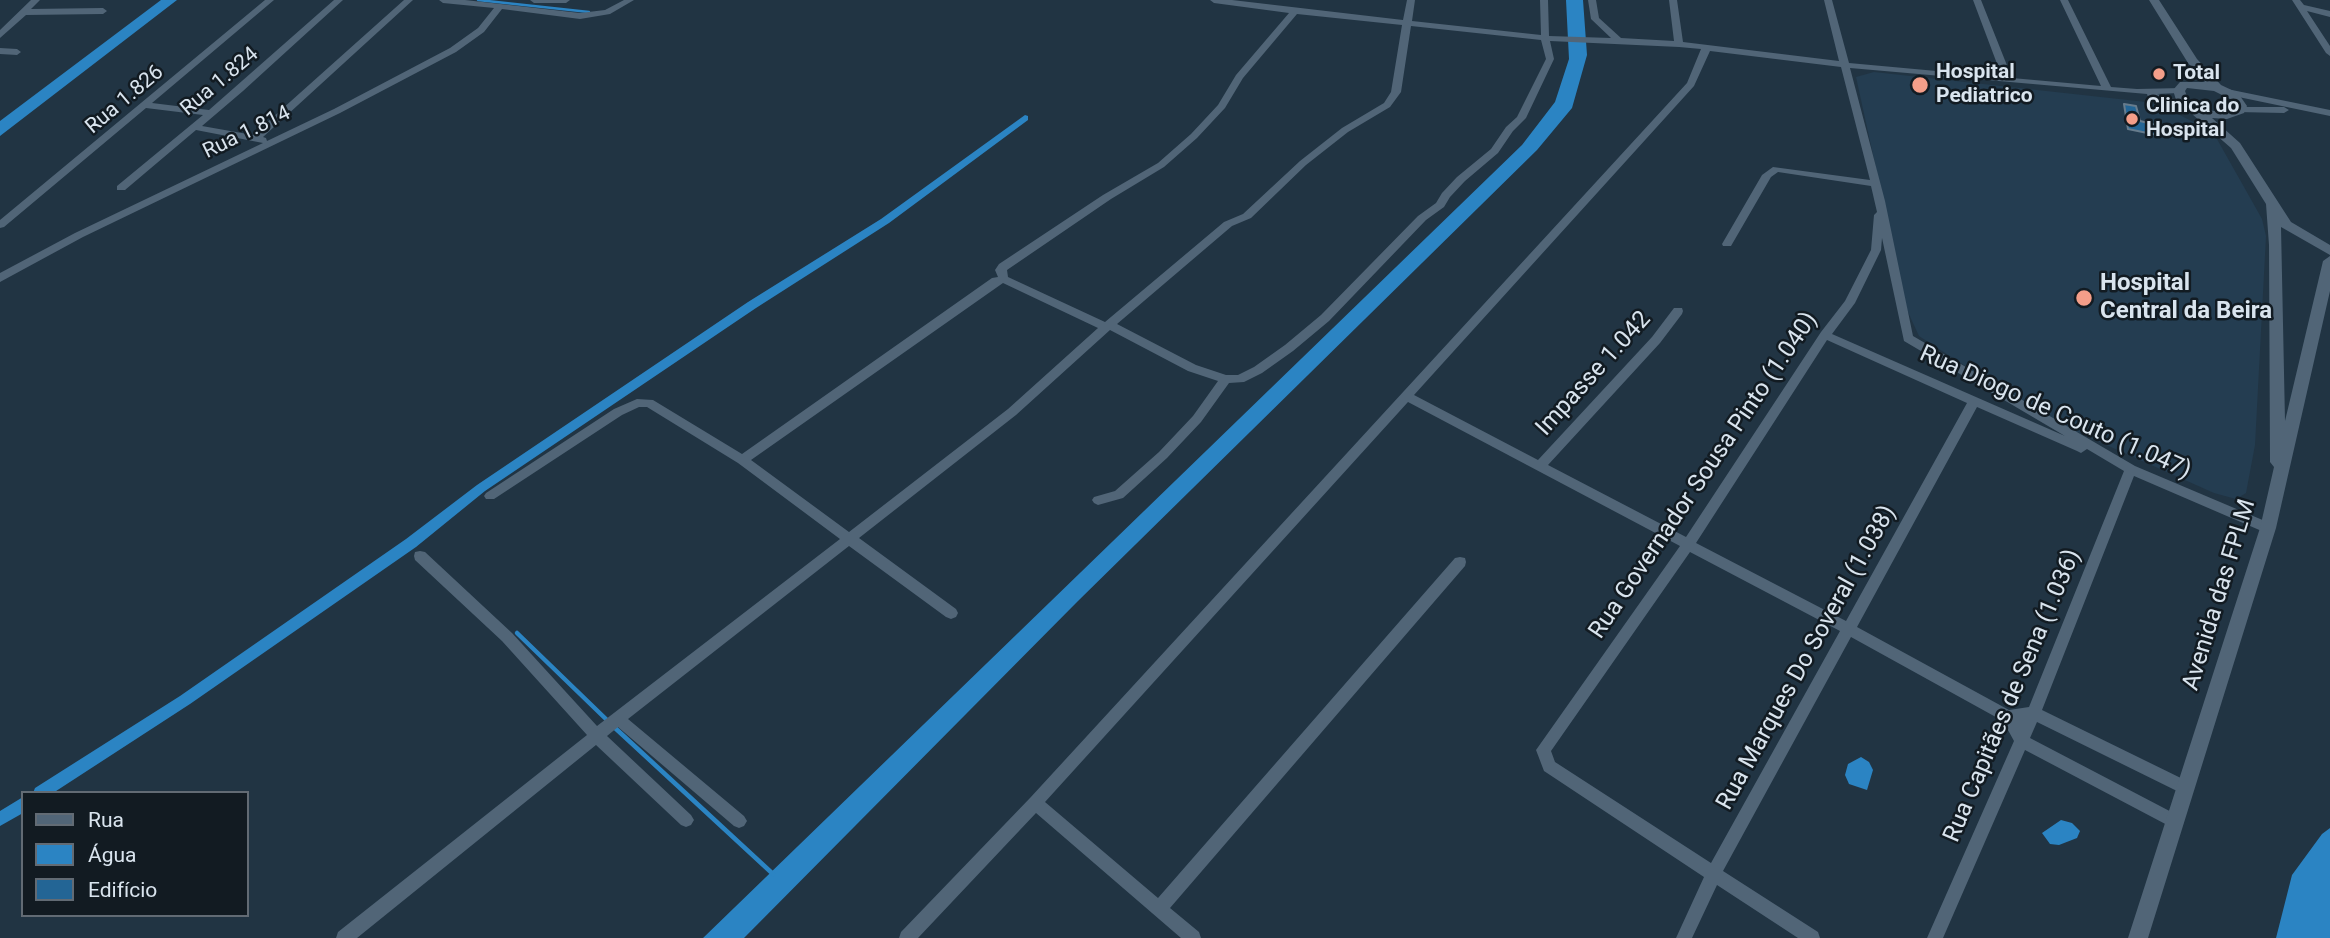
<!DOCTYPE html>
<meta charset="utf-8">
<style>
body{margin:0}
#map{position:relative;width:2330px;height:938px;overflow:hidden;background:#213443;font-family:Roboto,sans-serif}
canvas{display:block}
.legend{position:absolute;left:21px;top:791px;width:228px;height:126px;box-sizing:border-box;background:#121b22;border:2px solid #626b74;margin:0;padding:9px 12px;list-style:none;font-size:21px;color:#d9e4ee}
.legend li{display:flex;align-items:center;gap:14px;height:35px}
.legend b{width:35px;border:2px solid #626b74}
</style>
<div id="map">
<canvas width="2330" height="938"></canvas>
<ul class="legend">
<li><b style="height:9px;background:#516577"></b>Rua</li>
<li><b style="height:19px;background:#2b84c3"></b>Água</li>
<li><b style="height:19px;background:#236595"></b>Edifício</li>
</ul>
</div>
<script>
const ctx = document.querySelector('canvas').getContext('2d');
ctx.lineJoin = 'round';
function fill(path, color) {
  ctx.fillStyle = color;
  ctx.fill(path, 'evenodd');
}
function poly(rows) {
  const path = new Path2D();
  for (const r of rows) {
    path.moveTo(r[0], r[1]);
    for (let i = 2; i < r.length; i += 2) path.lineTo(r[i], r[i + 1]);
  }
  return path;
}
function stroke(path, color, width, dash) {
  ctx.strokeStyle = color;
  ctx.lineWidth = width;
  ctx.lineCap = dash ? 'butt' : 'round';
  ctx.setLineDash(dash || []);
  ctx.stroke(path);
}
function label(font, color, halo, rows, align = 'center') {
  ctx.font = font + ' Roboto,sans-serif';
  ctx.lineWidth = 5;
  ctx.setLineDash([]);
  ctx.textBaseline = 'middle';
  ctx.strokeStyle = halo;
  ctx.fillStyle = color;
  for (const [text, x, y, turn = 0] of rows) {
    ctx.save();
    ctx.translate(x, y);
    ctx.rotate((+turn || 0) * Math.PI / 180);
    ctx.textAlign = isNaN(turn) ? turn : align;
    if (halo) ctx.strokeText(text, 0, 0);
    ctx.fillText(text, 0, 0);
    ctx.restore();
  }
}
fill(poly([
 [1874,72,2146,102,2168,109,2213,132,2262,219,2266,236,2255,445,2246,493,2236,499,2214,493,2066,427,2010,395,1919,336,1907,310,1856,77]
]), '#243d51');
fill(poly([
 [161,0,177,0,0,136,0,121],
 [1566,0,1583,0,1587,55,1572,108,1537,150,1078,601,744,938,703,938,1522,145,1555,102,1569,59],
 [1861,757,1869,762,1873,770,1867,790,1849,784,1845,775,1848,764],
 [2061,820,2072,823,2080,831,2077,838,2059,845,2050,844,2042,833],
 [2330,828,2330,938,2276,938,2292,875,2322,834]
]), '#2b84c3');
stroke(poly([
 [478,0,589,12]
]), '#2b84c3', 2.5);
stroke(poly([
 [517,633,609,722],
 [614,727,773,874]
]), '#2b84c3', 4.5);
fill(poly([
 [1025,115,1028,116,1028,120,889,223,756,308,485,491,416,547,190,704,53,793,33,793,35,788,180,696,406,539,477,485,748,302,881,219,1025,115],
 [23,797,23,813,0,826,0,811,23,797]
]), '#2b84c3');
const building = poly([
 [2124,104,2136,106,2140,121,2156,125,2157,135,2128,129,2124,104]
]);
fill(building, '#236595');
stroke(building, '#677c8d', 2);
fill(poly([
 [31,0,40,0,31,9,103,8,107,11,103,14,26,15,0,38,0,30,31,0],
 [265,0,274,0,152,103,209,110,334,0,343,0,243,91,202,126,253,135,404,0,413,0,263,137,266,138,267,141,334,109,450,48,478,28,494,8,443,3,439,0,465,0,580,13,605,10,624,0,634,0,610,14,580,19,502,9,484,32,456,52,340,113,83,237,0,282,0,273,75,233,263,143,196,130,125,190,117,190,117,186,203,115,146,108,4,227,0,228,0,220,265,0],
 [530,0,570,0,566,3,534,3,530,0],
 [1210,0,1232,0,1403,20,1407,0,1415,0,1412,21,1541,35,1540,0,1548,0,1549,36,1611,38,1591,19,1588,0,1596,0,1599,18,1621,38,1674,41,1669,0,1677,0,1683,42,1839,61,1824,0,1832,0,1849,63,2002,77,1973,0,1981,0,2012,78,2101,86,2060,0,2068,0,2111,87,2137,89,2182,88,2182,92,2179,93,2157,94,2191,103,2191,107,2188,108,2148,97,2147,94,1850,68,1885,201,1913,336,2135,466,2272,524,2274,528,2272,532,2268,533,2264,532,2134,476,2042,710,2191,783,2193,788,2191,793,2186,795,2181,793,2037,722,2030,738,2181,817,2184,822,2181,827,2176,829,2171,827,2025,750,1943,938,1927,938,2014,741,2003,721,1851,637,1723,871,1818,932,1820,938,1798,938,1717,885,1692,938,1676,938,1704,877,1544,771,1536,750,1680,546,1408,402,1045,802,1158,898,1455,558,1460,557,1465,558,1466,562,1465,566,1170,908,1199,932,1201,938,1181,938,1036,813,918,938,899,938,901,932,1030,798,1687,83,1701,49,1679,47,1550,41,1554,59,1526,118,1513,131,1498,153,1465,181,1450,197,1444,207,1426,220,1329,321,1293,351,1262,373,1244,382,1229,383,1201,422,1167,458,1123,498,1098,505,1094,503,1092,500,1094,497,1115,491,1159,452,1193,416,1218,381,1188,371,1110,330,1016,415,859,538,956,609,958,613,956,617,951,619,946,617,849,546,628,719,744,816,747,821,744,826,739,828,734,826,618,727,607,736,691,815,694,820,691,825,686,827,681,825,596,745,357,938,336,938,338,932,587,735,502,641,415,560,414,556,415,552,420,551,425,552,512,633,597,726,840,539,738,463,647,407,639,407,622,415,494,499,486,499,484,496,486,493,614,409,637,399,653,400,742,454,992,278,998,277,995,270,999,264,1103,195,1158,163,1191,134,1218,105,1236,75,1289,13,1214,3,1210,0],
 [1297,14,1402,25,1391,92,1384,103,1342,128,1300,161,1243,214,1224,222,1105,322,1008,277,1007,270,1111,199,1164,167,1197,138,1225,108,1243,78,1297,14],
 [1411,26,1541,40,1546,59,1517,117,1506,127,1491,149,1457,177,1442,193,1436,203,1418,216,1321,315,1285,345,1254,367,1238,375,1226,375,1196,365,1117,324,1232,226,1251,218,1306,165,1348,132,1390,107,1401,92,1411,26],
 [1710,51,1841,67,1870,180,1773,167,1762,175,1722,244,1723,246,1731,246,1771,177,1778,172,1871,186,1877,212,1874,215,1871,250,1845,301,1821,332,1686,537,1548,465,1660,343,1682,314,1683,311,1682,308,1674,308,1652,337,1538,460,1414,395,1694,86,1710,51],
 [1882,238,1904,341,2065,436,1832,334,1855,303,1881,250,1882,238],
 [1003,283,1098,328,1008,409,849,532,751,460,1003,283],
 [1827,340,1967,403,1846,621,1696,543,1827,340],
 [1977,407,2077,451,2081,453,2087,449,2124,471,2029,707,2009,710,1857,627,1977,407],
 [1690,552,1840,631,1711,863,1555,762,1551,751,1690,552],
 [2292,0,2300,0,2304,5,2330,11,2330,17,2307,11,2330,46,2330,56,2326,53,2292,0],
 [0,48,17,49,21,52,17,55,0,54,0,48],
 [2227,89,2330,110,2330,116,2224,94,2222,92,2227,89],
 [2240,107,2284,107,2289,110,2284,113,2237,112,2237,108,2240,107]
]), '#516577');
fill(poly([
 [2149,0,2159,0,2197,59,2221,85,2238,93,2247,106,2244,113,2227,119,2212,118,2240,143,2291,222,2330,245,2330,255,2281,227,2285,421,2323,261,2330,256,2330,291,2276,528,2148,938,2128,938,2260,528,2274,467,2270,462,2269,245,2266,204,2231,148,2176,100,2173,90,2180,82,2205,82,2188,63,2149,0],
 [2187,88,2214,91,2230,99,2235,108,2222,112,2207,110,2188,99,2185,91,2187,88]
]), '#516577');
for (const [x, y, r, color] of [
 [2159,74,7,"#f49e89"],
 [1920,85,9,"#f49e89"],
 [2132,119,7,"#f49e89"],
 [2084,298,9,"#f49e89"]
]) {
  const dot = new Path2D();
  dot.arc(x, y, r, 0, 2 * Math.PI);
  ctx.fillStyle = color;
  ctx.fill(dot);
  stroke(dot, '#121b22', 2.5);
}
label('bold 21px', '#d9e4ee', '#121b22', [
 ["Hospital",1936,73],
 ["Pediatrico",1936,97],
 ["Total",2173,74],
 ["Clinica do",2146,107],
 ["Hospital",2146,131]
], 'left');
label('21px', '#d9e4ee', '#121b22', [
 ["Rua 1.824",220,82,-40],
 ["Rua 1.826",125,100,-40],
 ["Rua 1.814",247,133,-26]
]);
label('bold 24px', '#d9e4ee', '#121b22', [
 ["Hospital",2100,284],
 ["Central da Beira",2100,312]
], 'left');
label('24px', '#d9e4ee', '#121b22', [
 ["Impasse 1.042",1594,374,-48],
 ["Rua Diogo de Couto (1.047)",2055,413,24],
 ["Rua Governador Sousa Pinto (1.040)",1704,476,-56],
 ["Avenida das FPLM",2220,595,-73],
 ["Rua Marques Do Soveral (1.038)",1807,658,-61],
 ["Rua Capitães de Sena (1.036)",2013,696,-67]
]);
</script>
